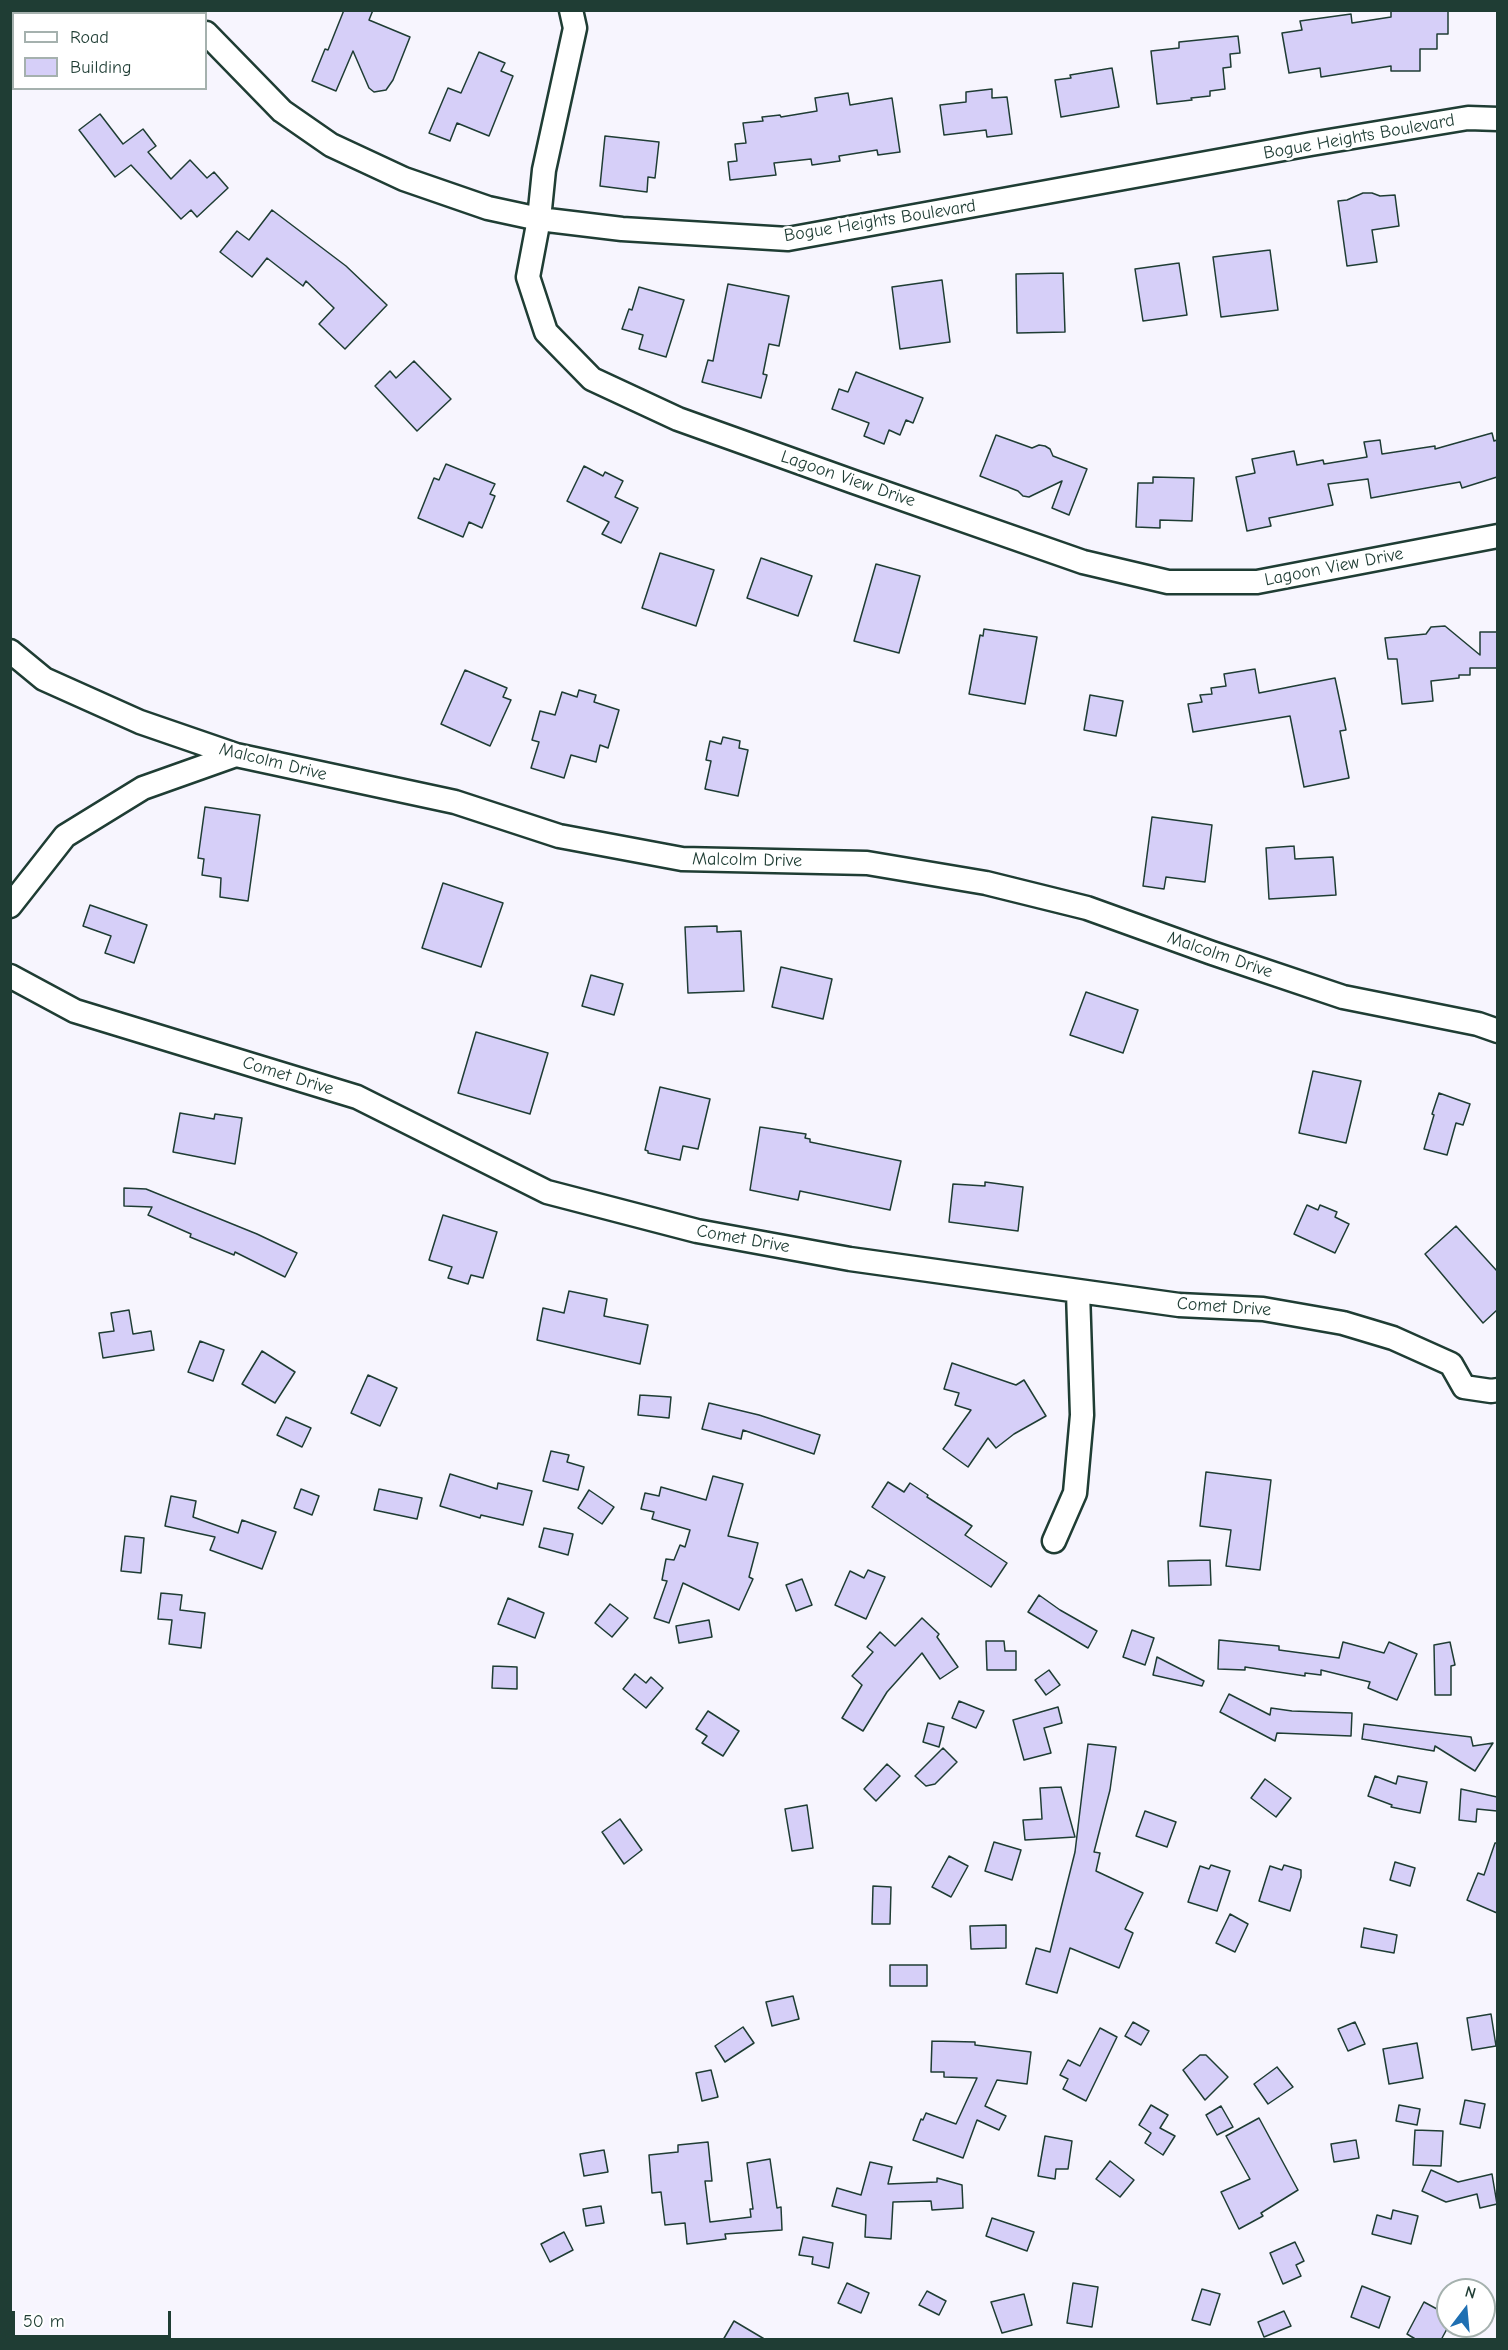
<!DOCTYPE html>
<style>
body{margin:0}
#map{position:relative;width:1508px;height:2350px;overflow:hidden;background:#f7f5fe;font-family:"Comic Neue",sans-serif}
canvas{display:block}
.frame{position:absolute;inset:0;border:12px solid #1f3d34;pointer-events:none}
.legend{position:absolute;left:12px;top:12px;width:195px;height:78px;box-sizing:border-box;background:#fff;border:2px solid #a5b1ae;margin:0;padding:8px 10px;list-style:none;font-size:18px;color:#1f3d34}
.legend li{display:flex;align-items:center;gap:12px;height:30px}
.legend b{width:30px;border:2px solid #a5b1ae}
.north{position:absolute;left:1436px;top:2278px;width:60px;height:60px;box-sizing:border-box;background:#fff;border:2px solid #a5b1ae;border-radius:50%;rotate:16deg;font-size:16px;font-weight:700;line-height:24px;text-align:center;color:#1f3d34}
.north::after{content:'';display:block;margin:auto;width:21px;height:27px;background:#1f6fb2;clip-path:polygon(50% 0,100% 100%,50% 72%,0 100%)}
.scale{position:absolute;left:12px;top:2311px;width:159px;height:27px;box-sizing:border-box;border:3px solid #1f3d34;border-top:0;padding-left:8px;font-size:18px;line-height:21px;white-space:nowrap;color:#1f3d34;-webkit-text-stroke:4px #fff;paint-order:stroke}
</style>
<div id="map">
<canvas width="1508" height="2350"></canvas>
<div class="frame"></div>
<ul class="legend">
<li><b style="height:8px;background:#fff"></b>Road</li>
<li><b style="height:16px;background:#d6cff8"></b>Building</li>
</ul>
<div class="north">N</div>
<div class="scale">50 m</div>
</div>
<script>
const ctx = document.querySelector('canvas').getContext('2d');
ctx.lineJoin = 'round';
function fill(path, color) {
  ctx.fillStyle = color;
  ctx.fill(path, 'evenodd');
}
function poly(rows) {
  const path = new Path2D();
  for (const r of rows) {
    path.moveTo(r[0], r[1]);
    for (let i = 2; i < r.length; i += 2) path.lineTo(r[i], r[i + 1]);
  }
  return path;
}
function stroke(path, color, width, dash) {
  ctx.strokeStyle = color;
  ctx.lineWidth = width;
  ctx.lineCap = dash ? 'butt' : 'round';
  ctx.setLineDash(dash || []);
  ctx.stroke(path);
}
function label(font, color, halo, rows, align = 'center') {
  ctx.font = font + ' "Comic Neue",sans-serif';
  ctx.lineWidth = 5;
  ctx.setLineDash([]);
  ctx.textBaseline = 'middle';
  ctx.strokeStyle = halo;
  ctx.fillStyle = color;
  for (const [text, x, y, turn = 0] of rows) {
    ctx.save();
    ctx.translate(x, y);
    ctx.rotate((+turn || 0) * Math.PI / 180);
    ctx.textAlign = isNaN(turn) ? turn : align;
    if (halo) ctx.strokeText(text, 0, 0);
    ctx.fillText(text, 0, 0);
    ctx.restore();
  }
}
const building = poly([
 [344,10,373,10,369,20,410,37,393,80,386,90,374,92,369,88,353,51,336,91,312,81,325,49,328,50,344,10],
 [1391,10,1448,10,1448,34,1437,34,1437,49,1420,49,1420,71,1391,71,1391,66,1321,77,1320,68,1289,73,1282,33,1302,30,1300,21,1351,14,1352,23,1391,17,1391,10],
 [1238,36,1240,53,1230,54,1231,67,1223,68,1225,89,1210,91,1210,96,1191,98,1192,100,1157,104,1151,51,1179,48,1179,42,1238,36],
 [479,52,505,63,501,71,513,76,489,136,457,123,450,141,429,133,448,88,461,93,479,52],
 [1112,68,1119,107,1061,117,1055,80,1071,78,1070,75,1112,68],
 [992,89,992,98,1007,97,1012,134,987,137,986,130,944,135,940,105,966,102,966,92,992,89],
 [848,93,850,105,892,98,900,152,878,155,877,150,839,156,840,161,812,165,811,159,774,163,776,175,730,180,728,162,737,161,735,144,746,143,743,123,763,121,762,117,780,115,781,117,817,111,815,98,848,93],
 [100,114,123,144,143,129,156,146,148,152,171,179,190,160,207,178,214,172,228,188,197,217,191,210,181,219,131,165,115,177,79,130,100,114],
 [605,136,659,142,655,178,648,177,647,192,600,186,605,136],
 [1363,193,1372,193,1380,196,1395,195,1399,226,1372,230,1377,262,1347,266,1338,201,1347,200,1363,193],
 [272,210,346,266,387,305,345,349,319,324,334,308,306,281,303,286,267,258,252,277,220,252,237,231,249,240,272,210],
 [1270,250,1278,310,1221,317,1213,257,1270,250],
 [1179,263,1187,315,1143,321,1135,269,1179,263],
 [1063,273,1065,332,1017,333,1016,274,1063,273],
 [942,280,950,342,900,349,892,287,942,280],
 [728,284,789,296,779,346,769,344,763,374,767,375,761,398,702,382,708,360,713,361,728,284],
 [639,287,684,300,666,357,639,349,643,335,622,329,629,309,632,310,639,287],
 [414,361,451,399,417,431,375,386,390,371,396,378,414,361],
 [856,372,923,398,913,423,906,420,900,435,889,430,884,444,864,436,869,423,832,409,839,389,848,392,856,372],
 [1492,433,1494,441,1497,440,1497,477,1462,488,1460,482,1371,498,1368,479,1328,484,1333,505,1269,518,1271,526,1247,531,1236,477,1255,473,1252,459,1294,451,1297,465,1323,460,1324,464,1367,457,1364,442,1380,440,1382,454,1435,446,1435,449,1492,433],
 [996,435,1032,448,1039,445,1045,446,1050,449,1053,456,1087,469,1069,515,1052,508,1062,481,1029,497,1023,496,1018,491,980,476,996,435],
 [446,464,495,484,490,494,495,496,482,528,469,522,463,537,418,518,434,478,439,480,446,464],
 [584,466,603,476,605,472,623,481,615,497,638,508,621,543,602,534,609,522,567,501,584,466],
 [1153,477,1194,478,1192,521,1160,520,1160,528,1136,527,1138,483,1153,483,1153,477],
 [660,553,714,570,696,626,642,608,660,553],
 [761,558,812,576,798,616,747,598,761,558],
 [876,564,920,576,899,653,854,641,876,564],
 [1445,626,1480,655,1480,632,1497,632,1497,668,1470,668,1470,675,1459,675,1459,678,1431,681,1433,701,1402,704,1397,659,1388,659,1385,638,1426,634,1431,627,1445,626],
 [984,629,1037,637,1025,704,969,694,980,635,983,636,984,629],
 [1255,669,1259,693,1335,678,1346,730,1340,731,1349,778,1304,787,1290,716,1193,732,1188,704,1202,702,1200,695,1212,694,1211,688,1226,686,1224,674,1255,669],
 [465,670,507,688,503,697,511,700,490,746,441,724,465,670],
 [579,690,596,695,594,702,619,710,608,748,600,745,596,762,571,755,564,778,531,768,539,742,532,740,540,711,555,715,562,692,577,697,579,690],
 [1090,695,1123,701,1116,736,1084,730,1090,695],
 [723,737,740,741,739,748,748,750,738,796,705,789,711,761,706,760,710,741,721,744,723,737],
 [205,807,260,815,248,901,220,897,221,878,202,875,204,859,198,858,205,807],
 [1152,817,1212,825,1205,882,1166,877,1164,889,1143,886,1152,817],
 [1294,846,1295,859,1333,857,1336,895,1269,899,1266,848,1294,846],
 [443,883,503,903,481,967,422,948,443,883],
 [90,905,147,925,134,963,105,953,111,936,83,926,90,905],
 [717,926,717,932,741,931,744,991,688,993,685,927,717,926],
 [781,967,832,979,823,1019,772,1007,781,967],
 [591,975,623,984,614,1015,582,1006,591,975],
 [1086,992,1138,1010,1123,1053,1070,1035,1086,992],
 [476,1032,548,1053,530,1114,458,1093,476,1032],
 [1313,1071,1361,1081,1346,1143,1299,1133,1313,1071],
 [660,1087,710,1099,698,1149,683,1146,680,1160,648,1153,648,1151,645,1150,660,1087],
 [1439,1093,1470,1104,1463,1125,1456,1123,1447,1155,1424,1149,1434,1115,1432,1114,1439,1093],
 [180,1113,214,1119,215,1114,242,1118,235,1164,173,1152,180,1113],
 [760,1127,806,1134,805,1138,810,1139,810,1142,901,1161,890,1210,800,1191,798,1200,750,1190,760,1127],
 [985,1182,1023,1187,1018,1231,949,1222,953,1184,985,1186,985,1182],
 [124,1188,146,1189,257,1234,297,1253,285,1277,235,1252,234,1255,190,1237,191,1234,148,1215,152,1207,124,1206,124,1188],
 [1307,1205,1318,1210,1320,1205,1337,1212,1335,1217,1349,1224,1335,1253,1294,1234,1307,1205],
 [443,1215,497,1232,483,1278,471,1275,468,1284,448,1278,452,1267,429,1260,443,1215],
 [1456,1226,1497,1271,1497,1310,1483,1323,1425,1254,1456,1226],
 [569,1291,607,1299,604,1316,648,1325,640,1364,537,1340,543,1308,564,1313,569,1291],
 [129,1310,133,1334,151,1331,154,1350,103,1358,99,1333,114,1331,111,1313,129,1310],
 [200,1341,224,1350,213,1381,188,1372,200,1341],
 [262,1351,295,1372,275,1403,242,1384,262,1351],
 [952,1363,1016,1385,1024,1380,1046,1416,1014,1434,996,1448,988,1438,968,1467,943,1449,971,1410,955,1405,959,1393,944,1389,952,1363],
 [368,1375,397,1388,380,1426,351,1413,368,1375],
 [640,1395,671,1397,669,1418,638,1415,640,1395],
 [709,1403,759,1415,820,1435,814,1454,743,1430,741,1439,702,1429,709,1403],
 [286,1417,311,1428,302,1447,277,1435,286,1417],
 [551,1451,569,1455,567,1462,584,1467,578,1490,543,1481,551,1451],
 [1206,1472,1271,1480,1260,1570,1226,1566,1231,1530,1200,1526,1206,1472],
 [450,1474,497,1489,498,1483,532,1491,523,1525,481,1515,480,1518,440,1506,450,1474],
 [713,1476,743,1484,728,1536,758,1543,749,1577,753,1579,739,1610,683,1583,669,1623,654,1618,667,1581,662,1580,666,1559,674,1560,680,1545,685,1547,690,1530,652,1519,654,1512,641,1509,645,1493,659,1496,661,1487,706,1500,713,1476],
 [888,1482,904,1492,910,1483,928,1495,927,1497,972,1526,965,1535,1007,1563,991,1587,872,1507,888,1482],
 [301,1489,319,1496,312,1515,294,1508,301,1489],
 [379,1489,422,1498,417,1519,374,1510,379,1489],
 [589,1490,614,1507,602,1524,578,1508,589,1490],
 [171,1496,196,1501,193,1517,238,1533,242,1520,276,1532,262,1569,210,1550,215,1537,165,1526,171,1496],
 [544,1528,573,1534,568,1555,539,1547,544,1528],
 [125,1536,144,1538,141,1573,121,1571,125,1536],
 [1210,1560,1211,1585,1169,1586,1168,1561,1210,1560],
 [868,1570,885,1577,866,1619,835,1605,850,1571,864,1578,868,1570],
 [802,1579,812,1605,796,1611,786,1585,802,1579],
 [161,1593,182,1595,180,1610,205,1613,201,1648,169,1644,172,1620,158,1619,161,1593],
 [1039,1595,1060,1610,1097,1631,1088,1648,1028,1612,1039,1595],
 [508,1598,544,1613,535,1638,498,1624,508,1598],
 [610,1604,628,1618,612,1637,595,1623,610,1604],
 [922,1618,939,1634,937,1637,958,1667,940,1679,922,1653,887,1692,863,1731,842,1718,862,1685,852,1676,873,1652,867,1647,880,1632,895,1646,922,1618],
 [709,1620,712,1637,679,1643,676,1626,709,1620],
 [1132,1630,1154,1638,1145,1665,1123,1657,1132,1630],
 [1219,1640,1279,1646,1279,1650,1339,1658,1343,1642,1384,1653,1389,1642,1417,1654,1397,1700,1368,1688,1370,1682,1321,1670,1321,1675,1305,1673,1305,1676,1245,1667,1245,1670,1218,1669,1219,1640],
 [986,1641,1004,1641,1005,1651,1016,1651,1016,1670,987,1670,986,1641],
 [1450,1642,1455,1665,1451,1666,1451,1695,1435,1695,1434,1645,1450,1642],
 [1157,1657,1204,1681,1202,1686,1153,1675,1157,1657],
 [493,1666,517,1667,517,1689,492,1688,493,1666],
 [1049,1670,1060,1685,1046,1695,1035,1680,1049,1670],
 [635,1674,646,1683,651,1677,663,1688,646,1708,623,1689,635,1674],
 [1229,1694,1270,1715,1271,1708,1292,1711,1352,1713,1351,1736,1277,1733,1275,1741,1220,1712,1229,1694],
 [959,1701,984,1711,976,1728,952,1718,959,1701],
 [1058,1707,1062,1723,1044,1728,1051,1753,1024,1760,1013,1720,1058,1707],
 [708,1711,739,1731,723,1756,702,1743,707,1736,696,1729,708,1711],
 [928,1723,944,1727,939,1747,923,1742,928,1723],
 [1364,1724,1471,1737,1473,1746,1493,1743,1475,1771,1435,1746,1434,1751,1362,1739,1364,1724],
 [1088,1744,1116,1747,1110,1790,1094,1852,1100,1853,1096,1871,1143,1893,1125,1929,1133,1933,1119,1968,1070,1948,1057,1993,1026,1984,1036,1948,1050,1952,1075,1852,1088,1744],
 [943,1748,957,1762,935,1784,926,1786,915,1776,943,1748],
 [887,1764,900,1776,876,1801,864,1789,887,1764],
 [1375,1776,1396,1784,1398,1776,1427,1782,1420,1813,1391,1807,1392,1805,1368,1796,1375,1776],
 [1265,1779,1291,1798,1276,1817,1251,1798,1265,1779],
 [1061,1787,1075,1837,1025,1840,1023,1820,1042,1819,1040,1788,1061,1787],
 [1461,1789,1497,1797,1497,1811,1477,1809,1476,1822,1459,1820,1461,1789],
 [807,1805,813,1848,792,1851,785,1809,807,1805],
 [1145,1811,1176,1822,1167,1847,1136,1836,1145,1811],
 [620,1819,642,1850,624,1864,602,1832,620,1819],
 [994,1842,1021,1850,1012,1880,985,1871,994,1842],
 [1495,1843,1497,1843,1497,1913,1467,1900,1478,1873,1484,1875,1495,1843],
 [949,1856,968,1866,951,1897,932,1887,949,1856],
 [1395,1862,1415,1868,1410,1886,1390,1880,1395,1862],
 [1211,1865,1230,1871,1217,1911,1188,1902,1200,1866,1209,1869,1211,1865],
 [1284,1865,1301,1870,1301,1877,1290,1911,1259,1901,1270,1866,1282,1870,1284,1865],
 [873,1886,891,1887,890,1924,872,1924,873,1886],
 [1230,1914,1248,1924,1235,1952,1216,1943,1230,1914],
 [1006,1925,1006,1948,971,1949,970,1926,1006,1925],
 [1364,1928,1397,1935,1394,1953,1361,1947,1364,1928],
 [890,1965,927,1965,927,1986,890,1986,890,1965],
 [793,1996,799,2019,772,2026,766,2002,793,1996],
 [1491,2014,1496,2046,1472,2050,1467,2018,1491,2014],
 [1133,2022,1149,2031,1141,2045,1125,2036,1133,2022],
 [1355,2022,1365,2044,1348,2051,1338,2029,1355,2022],
 [743,2027,754,2043,725,2062,715,2046,743,2027],
 [1100,2028,1117,2037,1086,2101,1063,2089,1068,2079,1060,2075,1068,2060,1080,2066,1100,2028],
 [932,2041,975,2042,975,2045,1031,2052,1027,2084,997,2080,985,2106,1006,2116,999,2130,977,2120,963,2158,913,2140,921,2119,923,2120,926,2113,956,2124,977,2078,944,2077,944,2072,931,2072,932,2041],
 [1417,2043,1423,2078,1389,2084,1383,2049,1417,2043],
 [1200,2055,1206,2055,1228,2077,1205,2100,1183,2070,1200,2055],
 [1277,2067,1293,2087,1268,2104,1254,2084,1277,2067],
 [711,2070,718,2097,702,2101,696,2073,711,2070],
 [1465,2100,1485,2104,1480,2128,1460,2124,1465,2100],
 [1151,2105,1168,2115,1160,2128,1175,2136,1163,2155,1145,2143,1151,2133,1139,2125,1151,2105],
 [1399,2105,1420,2109,1417,2125,1396,2121,1399,2105],
 [1221,2106,1233,2127,1217,2135,1206,2115,1221,2106],
 [1259,2118,1298,2190,1261,2213,1263,2216,1239,2229,1221,2192,1250,2179,1226,2136,1259,2118],
 [1415,2130,1443,2131,1441,2166,1413,2165,1415,2130],
 [1045,2136,1072,2141,1068,2169,1056,2169,1055,2179,1038,2176,1045,2136],
 [1356,2140,1359,2158,1334,2162,1331,2144,1356,2140],
 [708,2142,712,2181,705,2181,710,2222,751,2217,750,2209,753,2209,747,2163,770,2159,777,2208,781,2207,782,2230,725,2234,726,2239,687,2244,685,2223,665,2225,661,2192,652,2193,649,2155,678,2152,678,2145,708,2142],
 [604,2150,608,2172,584,2176,580,2154,604,2150],
 [1110,2161,1134,2180,1120,2197,1096,2179,1110,2161],
 [870,2162,892,2167,888,2184,937,2182,937,2178,962,2185,963,2208,932,2210,931,2201,893,2202,891,2239,865,2237,866,2215,832,2206,837,2188,861,2195,870,2162],
 [1431,2170,1458,2182,1492,2174,1497,2204,1480,2208,1477,2194,1446,2202,1422,2191,1431,2170],
 [601,2206,604,2223,586,2226,583,2209,601,2206],
 [1393,2210,1418,2216,1411,2244,1372,2234,1377,2215,1391,2219,1393,2210],
 [992,2218,1034,2232,1027,2251,986,2236,992,2218],
 [564,2232,573,2250,550,2262,541,2244,564,2232],
 [803,2237,833,2243,829,2268,812,2264,813,2257,799,2255,803,2237],
 [1295,2242,1304,2261,1296,2265,1301,2276,1283,2284,1270,2253,1295,2242],
 [847,2283,869,2293,861,2313,838,2303,847,2283],
 [1073,2283,1098,2287,1092,2327,1067,2323,1073,2283],
 [1362,2286,1390,2297,1379,2328,1351,2317,1362,2286],
 [1202,2289,1220,2294,1210,2325,1192,2320,1202,2289],
 [927,2291,946,2301,939,2315,919,2305,927,2291],
 [1024,2294,1032,2325,1002,2333,991,2302,1024,2294],
 [1424,2302,1448,2315,1448,2327,1441,2340,1417,2340,1407,2334,1424,2302],
 [1284,2311,1291,2326,1264,2337,1258,2322,1284,2311],
 [734,2321,766,2340,723,2340,734,2321]
]);
fill(building, '#d6cff8');
stroke(building, '#1f3d34', 1.5);
const minor = poly([
 [185,10,188,14],
 [571,10,575,28,544,170,539,219,528,277,546,332,592,379,678,419,854,482,1083,562,1168,582,1257,582,1498,536],
 [206,33,282,111,331,145,404,179,488,208,539,219,622,229,788,239,1311,144,1468,118,1498,119],
 [10,651,44,679,140,722,236,755,455,802,559,836,682,859,867,863,986,883,1087,908,1212,953,1343,997,1478,1024,1498,1031],
 [10,906,65,836,143,788,236,755],
 [10,976,75,1011,357,1097,547,1192,697,1231,850,1259,1179,1305,1263,1309,1343,1323,1393,1338,1451,1364,1464,1387,1491,1391,1498,1390],
 [1054,1541,1075,1493,1082,1415,1078,1292]
]);
stroke(minor, '#1f3d34', 27);
stroke(minor, '#fff', 22);
label('18px', '#1f3d34', '#fff', [
 ["Bogue Heights Boulevard",1359,137,-10],
 ["Bogue Heights Boulevard",880,221,-9],
 ["Lagoon View Drive",848,479,19],
 ["Lagoon View Drive",1334,567,-11],
 ["Malcolm Drive",273,762,14],
 ["Malcolm Drive",747,860,1],
 ["Malcolm Drive",1220,955,19],
 ["Comet Drive",288,1076,17],
 ["Comet Drive",743,1239,10],
 ["Comet Drive",1224,1307,4]
]);
</script>
